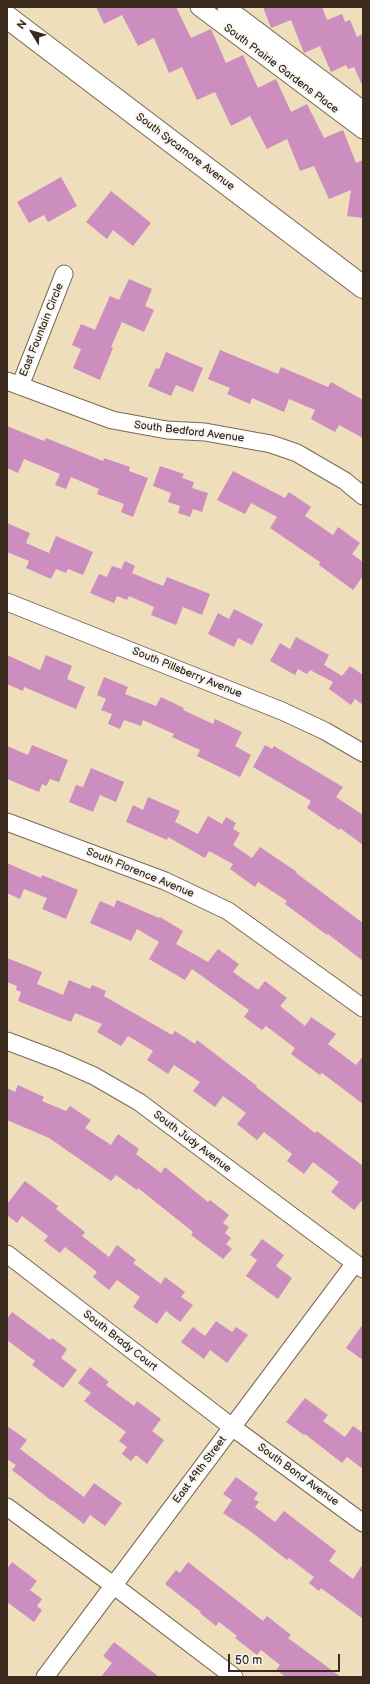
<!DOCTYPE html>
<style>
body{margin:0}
#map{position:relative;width:370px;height:1684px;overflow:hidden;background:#eedebc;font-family:"Balsamiq Sans",sans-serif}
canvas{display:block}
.frame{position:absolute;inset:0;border:8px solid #3b2a1e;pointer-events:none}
.north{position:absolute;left:12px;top:12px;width:40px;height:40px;-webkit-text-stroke:3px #f6f6f2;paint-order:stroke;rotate:307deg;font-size:11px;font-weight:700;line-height:16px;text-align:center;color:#3b2a1e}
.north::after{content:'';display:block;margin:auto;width:14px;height:18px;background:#3b2a1e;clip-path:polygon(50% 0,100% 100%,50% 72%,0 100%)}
.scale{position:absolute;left:228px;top:1654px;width:112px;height:18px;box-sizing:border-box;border:2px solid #3b2a1e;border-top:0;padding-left:5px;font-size:12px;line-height:14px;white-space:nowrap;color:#3b2a1e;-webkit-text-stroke:3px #f6f6f2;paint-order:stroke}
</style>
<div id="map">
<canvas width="370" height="1684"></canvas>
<div class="frame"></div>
<div class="north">N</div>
<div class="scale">50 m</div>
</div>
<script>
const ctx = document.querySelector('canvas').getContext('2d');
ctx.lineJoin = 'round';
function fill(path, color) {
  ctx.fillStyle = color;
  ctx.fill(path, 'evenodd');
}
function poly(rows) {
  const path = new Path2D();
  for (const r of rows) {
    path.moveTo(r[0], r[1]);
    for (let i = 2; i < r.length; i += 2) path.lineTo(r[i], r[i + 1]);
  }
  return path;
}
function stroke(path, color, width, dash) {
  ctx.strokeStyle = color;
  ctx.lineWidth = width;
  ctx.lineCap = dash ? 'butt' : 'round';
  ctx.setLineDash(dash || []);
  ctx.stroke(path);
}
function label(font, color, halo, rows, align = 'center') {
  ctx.font = font + ' "Balsamiq Sans",sans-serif';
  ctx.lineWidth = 4;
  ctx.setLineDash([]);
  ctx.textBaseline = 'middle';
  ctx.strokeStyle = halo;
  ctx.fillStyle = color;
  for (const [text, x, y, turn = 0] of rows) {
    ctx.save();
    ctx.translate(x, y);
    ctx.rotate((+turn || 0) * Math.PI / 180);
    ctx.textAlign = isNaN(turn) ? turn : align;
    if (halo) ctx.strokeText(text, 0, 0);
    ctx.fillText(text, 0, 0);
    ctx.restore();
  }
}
fill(poly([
 [96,7,176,7,191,38,211,29,226,63,243,55,258,88,276,79,291,112,307,104,324,138,343,130,356,163,363,160,363,218,347,216,351,190,329,199,314,166,300,171,287,139,267,149,250,116,231,126,215,92,197,100,182,67,169,73,154,38,138,46,122,15,104,24],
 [263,7,322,7,327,20,342,14,345,22,350,20,357,37,363,34,363,87,354,67,348,69,346,65,331,72,320,46,304,53,291,20,271,28],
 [61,177,77,206,48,222,44,215,29,223,17,202],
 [111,191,151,223,133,246,113,230,107,239,86,222],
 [129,279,152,289,145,306,154,310,144,332,122,322,111,347,113,348,100,380,73,368,81,349,72,345,81,324,95,330,110,296,119,300],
 [220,350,278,374,281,367,328,387,331,382,363,400,363,438,339,425,335,432,311,419,315,410,289,399,284,412,252,398,250,404,227,394,230,388,208,379],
 [166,352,203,368,193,392,176,385,171,396,148,386,156,368,159,369],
 [7,426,44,441,46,438,103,461,104,458,130,467,129,471,148,478,133,517,121,512,124,504,97,494,99,489,71,477,66,489,55,485,60,474,24,459,18,473,7,468],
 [160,466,184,474,182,478,194,482,192,488,208,493,202,512,193,509,190,517,178,513,180,506,168,502,171,493,153,486],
 [233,471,285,498,289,492,311,507,305,516,333,535,338,527,360,543,352,554,363,562,363,576,353,590,319,565,320,562,270,528,277,517,251,503,245,514,217,500],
 [7,523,30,533,26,543,49,553,56,536,93,552,83,575,68,569,66,573,56,569,51,579,26,568,29,561,7,552],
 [125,561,135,566,132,573,163,586,167,577,210,594,202,615,183,607,176,625,151,615,154,607,129,596,127,600,117,596,114,603,90,593,99,574,107,577,112,566,121,569],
 [234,609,263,624,252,645,238,638,234,647,208,634,218,613,229,619],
 [296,637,329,655,324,665,342,676,350,666,363,675,363,705,355,699,351,705,329,689,333,682,310,670,307,674,298,669,295,675,270,661,280,643,290,649],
 [7,655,40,670,46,655,72,666,67,679,85,687,76,709,24,687,23,691,7,684],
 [104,677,128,687,125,694,156,706,161,697,184,708,183,710,213,724,215,719,242,732,235,746,251,755,240,777,197,756,200,750,172,737,174,734,143,720,141,726,124,720,120,729,108,724,112,714,101,710,106,699,97,695],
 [32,745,68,760,59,782,50,779,46,786,42,784,39,792,7,779,7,746,28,755],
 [265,745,272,749,274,746,343,787,336,797,363,815,363,845,340,828,339,830,307,808,311,801,253,767],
 [91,768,124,782,116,802,100,795,93,812,69,802,76,785,83,787],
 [148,797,180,811,175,822,198,834,208,816,222,824,226,817,236,823,233,829,240,833,233,845,252,858,260,847,297,872,296,873,363,923,363,961,328,934,327,935,285,904,287,901,258,882,255,887,230,869,233,864,209,851,205,858,168,837,167,840,126,822,133,805,143,810],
 [7,863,41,878,42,875,78,890,66,919,42,909,47,898,24,889,20,899,7,893],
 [117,900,159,918,160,917,183,931,176,944,208,962,218,949,239,964,233,972,258,990,265,981,287,998,280,1006,305,1026,311,1017,336,1034,328,1044,356,1065,363,1056,363,1104,322,1073,320,1075,291,1054,295,1048,266,1026,262,1030,244,1017,249,1010,192,969,185,980,149,959,159,942,137,929,131,941,90,923,100,901,114,907],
 [7,958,42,972,37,984,63,995,69,980,90,989,92,985,106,991,104,996,172,1035,175,1031,195,1044,197,1040,257,1086,256,1087,315,1133,317,1131,363,1166,363,1199,354,1210,331,1192,339,1182,313,1162,304,1174,287,1161,292,1154,264,1132,257,1140,237,1124,246,1113,223,1096,215,1107,193,1091,200,1082,174,1065,168,1074,147,1060,153,1051,128,1036,121,1046,97,1032,102,1024,75,1013,71,1022,18,1001,21,992,16,990,17,986,7,982],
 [18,1085,44,1097,42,1101,66,1111,70,1106,91,1120,85,1128,111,1145,118,1134,139,1149,136,1154,161,1173,165,1167,208,1202,210,1200,229,1215,223,1223,229,1227,225,1233,231,1238,226,1244,232,1249,223,1259,191,1235,193,1232,138,1188,137,1190,116,1175,111,1181,49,1138,7,1120,7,1088,15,1092],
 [25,1181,58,1206,56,1209,85,1232,82,1236,109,1257,117,1245,136,1260,133,1263,161,1284,165,1277,185,1292,181,1297,193,1305,180,1322,166,1311,157,1324,133,1307,140,1297,117,1280,109,1290,93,1277,97,1272,65,1247,60,1253,44,1241,48,1236,22,1216,17,1223,7,1215,7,1204],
 [262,1239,284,1255,276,1266,292,1278,278,1299,246,1276,257,1260,250,1255],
 [12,1312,50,1340,52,1338,67,1349,61,1358,77,1370,63,1388,32,1365,35,1361,7,1340,7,1319],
 [216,1321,232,1332,236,1327,248,1335,227,1363,210,1350,204,1359,181,1342,193,1327,205,1336],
 [363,1324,363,1360,346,1348],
 [90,1367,109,1382,106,1385,134,1406,137,1401,161,1419,152,1431,164,1440,147,1464,136,1455,131,1461,122,1454,127,1447,119,1441,126,1432,84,1401,91,1393,78,1383],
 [305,1398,328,1415,323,1421,345,1437,353,1426,363,1433,363,1469,347,1457,342,1463,305,1434,304,1435,286,1422],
 [7,1426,27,1440,20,1449,84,1497,94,1483,122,1503,105,1526,90,1515,84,1524,52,1500,52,1501,12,1470,16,1465,7,1459],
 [236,1477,258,1493,254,1499,259,1502,255,1507,275,1522,284,1511,336,1551,329,1561,353,1579,363,1564,363,1619,321,1588,319,1591,309,1583,314,1577,289,1558,287,1560,250,1531,223,1513,232,1500,223,1494],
 [12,1562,37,1581,30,1590,42,1599,37,1606,42,1610,34,1622,7,1602,7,1569],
 [188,1562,263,1621,267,1616,291,1635,288,1638,341,1677,286,1677,276,1670,280,1665,261,1650,257,1655,235,1638,237,1636,219,1622,216,1626,200,1613,201,1612,165,1584,176,1570,180,1573],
 [114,1642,159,1677,101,1677,112,1663,103,1656]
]), '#cc8dbf');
const minor = poly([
 [199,7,363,130],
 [226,7,363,110],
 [7,381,112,420,167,430,205,432,271,444,297,453,345,481,363,496],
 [20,386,64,274],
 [7,602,282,711,325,731,363,753],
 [7,822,165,881,228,911,363,1008],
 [7,1041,60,1061,94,1076,139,1102,363,1269],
 [7,1254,232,1427,363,1523],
 [7,1507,113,1585,234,1677],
 [45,1677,355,1263]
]);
const secondary = poly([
 [7,17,363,287]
]);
stroke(minor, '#7a6955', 19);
stroke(secondary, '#7a6955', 24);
stroke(minor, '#fff', 17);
stroke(secondary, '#fff', 22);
label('11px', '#3b2a1e', '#f6f6f2', [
 ["South Prairie Gardens Place",281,69,37],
 ["South Sycamore Avenue",185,152,37],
 ["East Fountain Circle",42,330,-68],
 ["South Bedford Avenue",189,432,7],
 ["South Pillsberry Avenue",187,673,22],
 ["South Florence Avenue",140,873,22],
 ["South Judy Avenue",192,1142,37],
 ["South Brady Court",120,1341,38],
 ["East 49th Street",200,1470,-53],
 ["South Bond Avenue",298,1475,36]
]);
</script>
